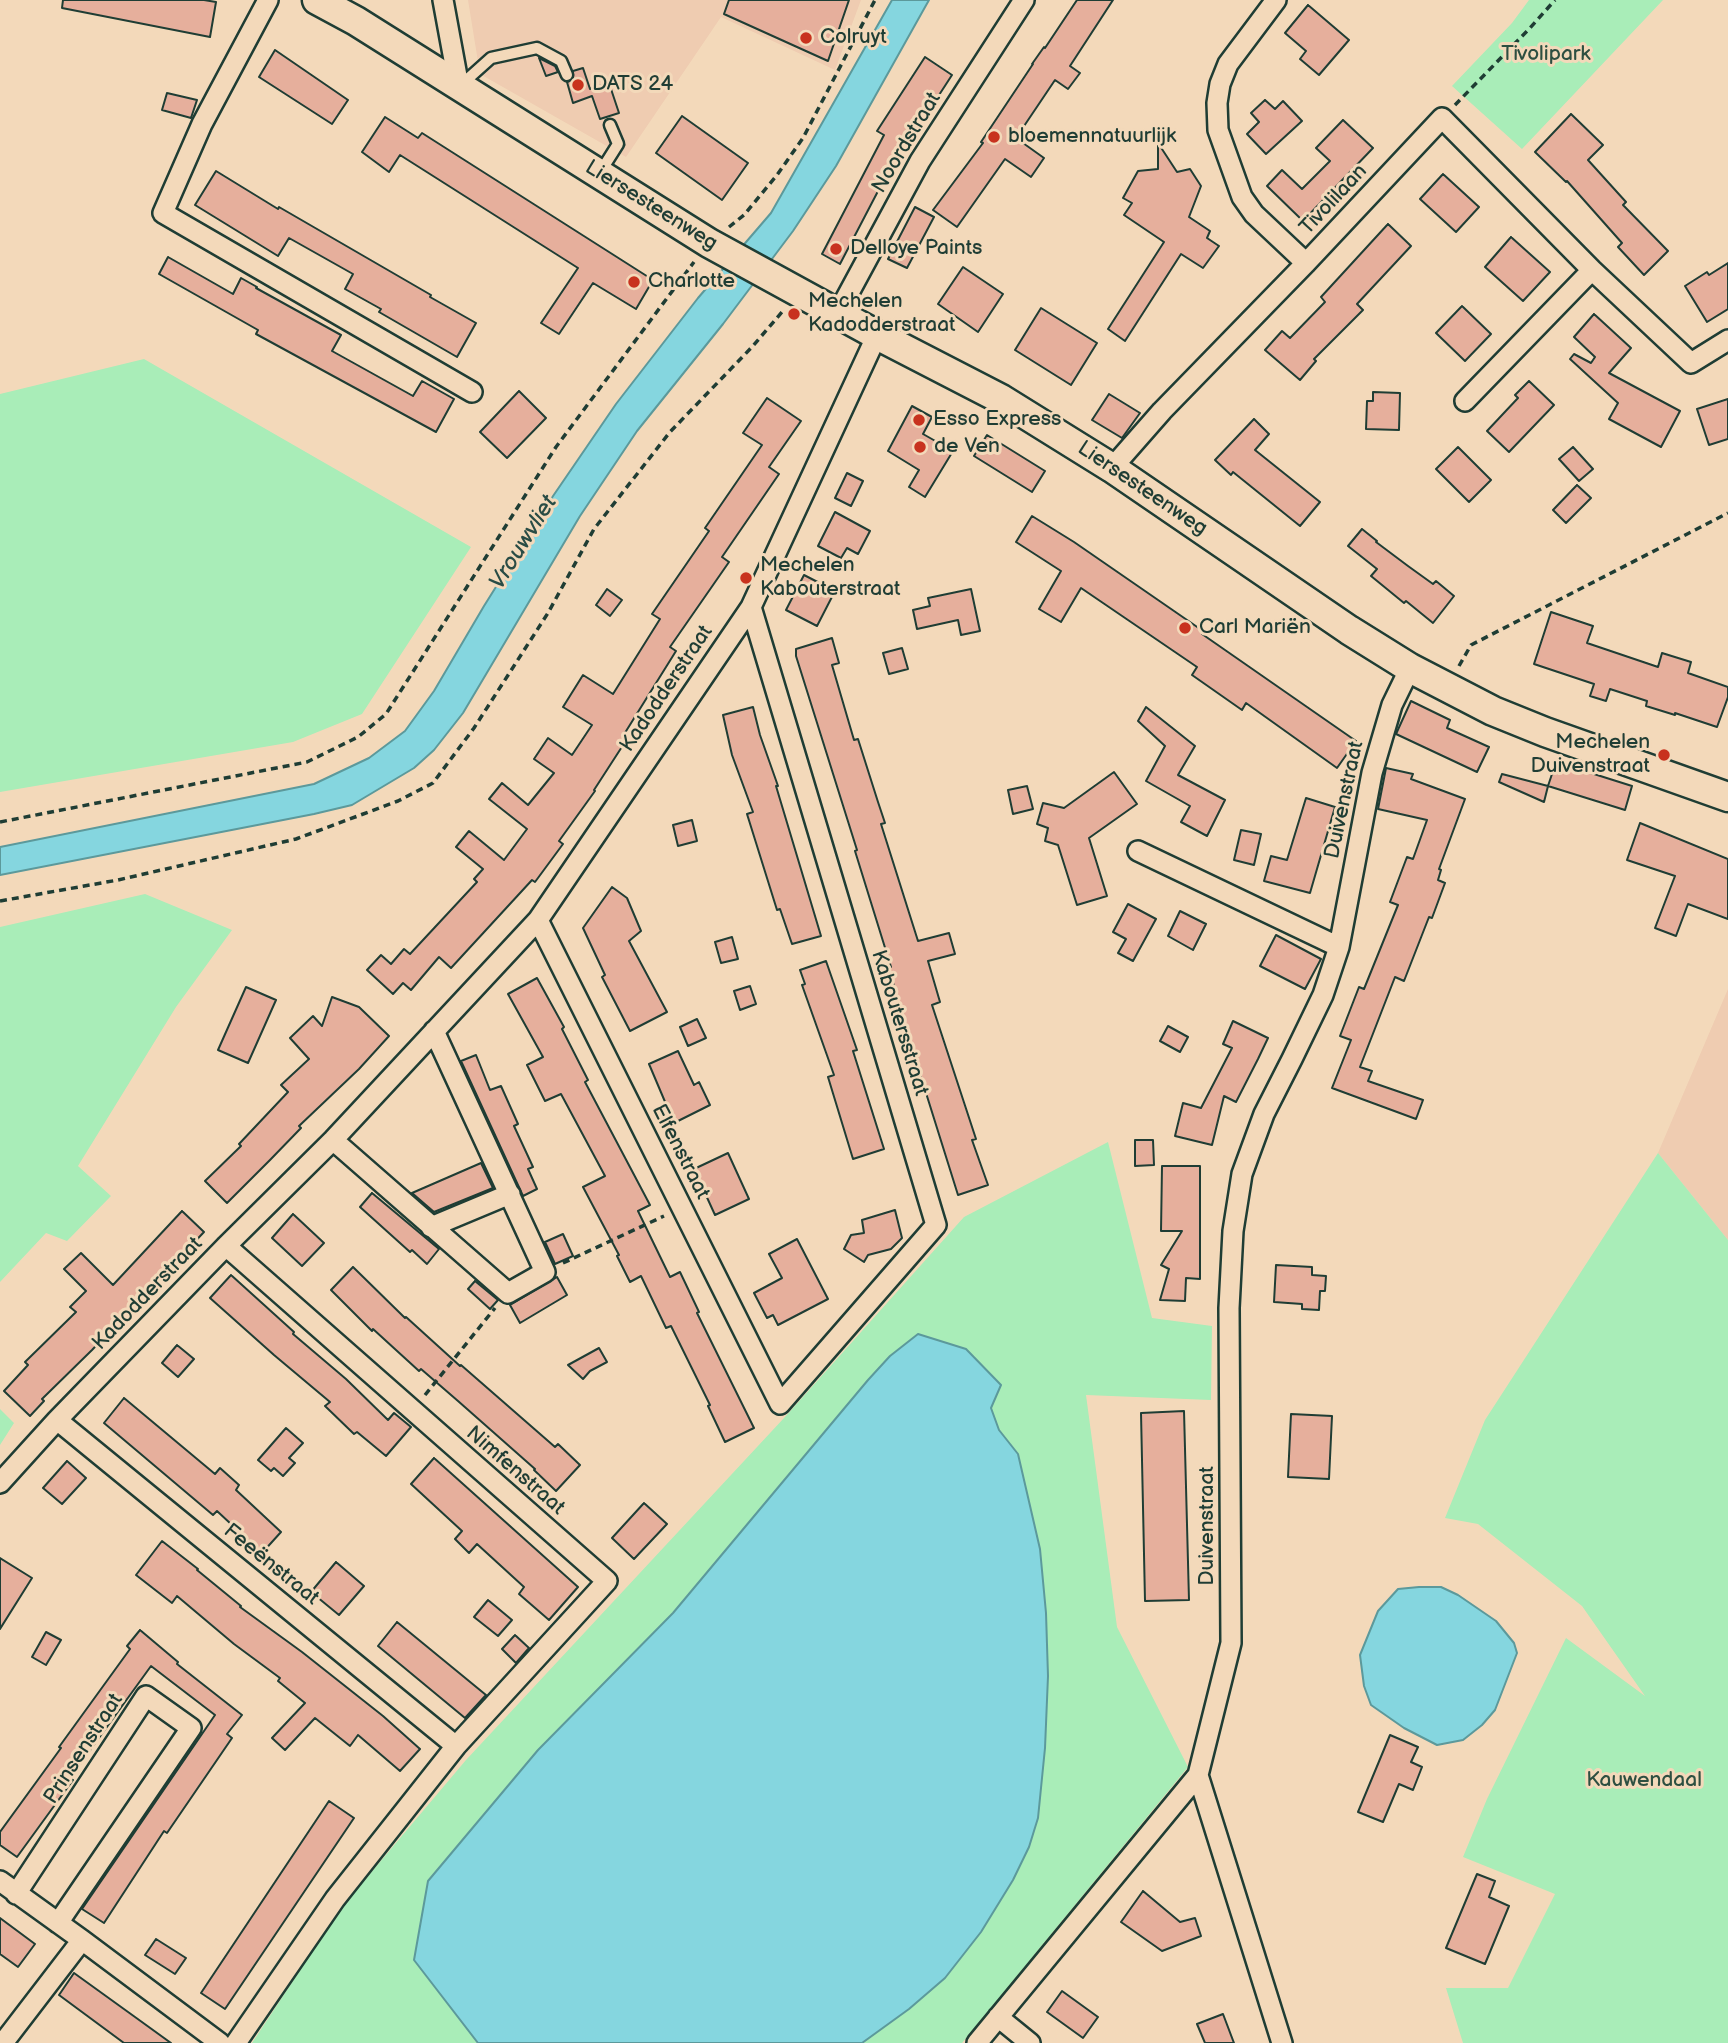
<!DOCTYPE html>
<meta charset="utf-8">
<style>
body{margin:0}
canvas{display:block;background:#f3d9ba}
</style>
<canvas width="1728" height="2043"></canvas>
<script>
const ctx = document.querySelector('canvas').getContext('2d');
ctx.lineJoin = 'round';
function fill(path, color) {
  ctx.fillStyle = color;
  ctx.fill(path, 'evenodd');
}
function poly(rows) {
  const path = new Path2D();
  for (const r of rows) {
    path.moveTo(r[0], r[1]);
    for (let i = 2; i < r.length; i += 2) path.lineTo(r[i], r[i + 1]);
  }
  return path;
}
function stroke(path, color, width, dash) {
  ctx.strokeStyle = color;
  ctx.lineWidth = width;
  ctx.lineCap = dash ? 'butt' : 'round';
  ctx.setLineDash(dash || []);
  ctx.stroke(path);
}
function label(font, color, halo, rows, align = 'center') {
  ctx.font = font + ' "Balsamiq Sans",sans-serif';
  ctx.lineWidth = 6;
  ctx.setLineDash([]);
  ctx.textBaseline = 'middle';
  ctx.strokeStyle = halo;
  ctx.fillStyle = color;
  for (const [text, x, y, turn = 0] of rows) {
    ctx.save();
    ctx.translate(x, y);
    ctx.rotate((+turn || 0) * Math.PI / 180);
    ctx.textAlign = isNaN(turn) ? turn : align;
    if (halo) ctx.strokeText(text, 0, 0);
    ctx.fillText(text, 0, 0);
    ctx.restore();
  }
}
fill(poly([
 [468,0,861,0,835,70,721,17,626,157,480,74],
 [1728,989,1728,1240,1658,1153]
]), '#efccb1');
fill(poly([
 [1529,0,1663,0,1522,149,1452,86,1512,23],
 [144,359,471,547,362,714,293,742,0,792,0,394],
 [145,894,232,930,176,1007,78,1166,111,1196,67,1241,46,1233,0,1282,0,927],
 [1108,1142,1152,1318,1212,1326,1211,1400,1086,1395,1117,1627,1188,1767,962,2043,862,2043,945,1978,981,1932,1013,1880,1029,1847,1038,1818,1045,1748,1048,1676,1046,1613,1018,1454,999,1430,991,1408,890,1356,673,1613,538,1750,414,1960,478,2043,252,2043,341,1908,466,1760,784,1418,964,1217],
 [1658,1153,1728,1240,1728,2043,1463,2043,1446,1988,1508,1988,1555,1894,1463,1857,1487,1799,1566,1638,1645,1696,1582,1606,1478,1524,1445,1518,1485,1420],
 [0,1409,14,1423,0,1445]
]), '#a9edb8');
const water = poly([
 [892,0,929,0,836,166,793,231,723,324,637,431,580,516,463,713,434,750,414,768,352,805,314,814,0,875,0,847,314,784,369,758,405,731,434,691,484,606,551,499,616,404,698,298,771,213,892,0],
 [918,1334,966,1349,1001,1385,991,1408,999,1430,1018,1454,1040,1549,1046,1613,1048,1676,1045,1748,1038,1818,1029,1847,1013,1880,981,1932,945,1978,909,2009,862,2043,478,2043,414,1960,428,1881,538,1750,673,1613,868,1380,890,1356,918,1334],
 [1419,1587,1441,1587,1458,1595,1496,1621,1514,1643,1517,1653,1495,1710,1482,1725,1463,1740,1437,1745,1404,1728,1371,1705,1364,1686,1360,1655,1378,1611,1398,1589,1419,1587]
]);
fill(water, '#85d6df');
stroke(water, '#5c999b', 2);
const building = poly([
 [63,0,204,0,216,2,210,37,62,8,63,0],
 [729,0,849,0,828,61,724,14,729,0],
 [1077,0,1113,0,1070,66,1080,73,1068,89,1055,80,1016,138,1044,158,1031,177,1005,159,957,227,933,210,983,143,981,142,1033,64,1032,64,1044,47,1045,48,1077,0],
 [1308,5,1349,40,1319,75,1300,59,1306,51,1285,33,1308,5],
 [275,50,348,100,332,124,259,77,275,50],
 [925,57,952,75,904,149,901,147,840,264,822,254,884,135,877,131,925,57],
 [539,58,555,66,558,72,546,76,539,58],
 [583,68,590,89,609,83,619,113,600,119,592,96,573,103,567,82,573,79,573,71,583,68],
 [167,93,197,100,191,118,162,110,167,93],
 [1265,100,1275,109,1283,101,1302,121,1266,154,1247,134,1259,122,1251,113,1265,100],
 [1571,114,1603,145,1588,160,1626,202,1623,205,1668,251,1644,275,1618,247,1622,243,1567,181,1566,182,1535,152,1571,114],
 [682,116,748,163,722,200,656,153,682,116],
 [385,117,418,138,422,133,653,280,636,309,593,283,559,334,541,323,578,268,400,155,389,172,362,152,385,117],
 [1343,120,1373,148,1303,221,1267,186,1282,170,1302,189,1330,161,1316,148,1343,120],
 [1158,143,1177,172,1190,169,1201,186,1189,217,1210,231,1207,238,1219,246,1203,268,1181,254,1125,341,1108,329,1164,242,1124,215,1132,203,1123,198,1138,171,1158,169,1158,143],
 [216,171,278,209,279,207,431,295,430,297,476,323,457,357,379,312,381,309,345,289,353,274,289,238,278,256,195,205,216,171],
 [1443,174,1479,207,1456,232,1420,199,1443,174],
 [915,207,934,217,907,268,888,259,915,207],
 [1388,224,1411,246,1357,304,1363,310,1314,359,1316,361,1300,380,1265,350,1282,331,1290,338,1325,302,1321,297,1388,224],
 [1511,237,1550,272,1523,301,1485,267,1511,237],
 [168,257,233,294,241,278,257,287,256,288,341,335,332,351,413,396,422,381,454,399,436,432,256,334,258,330,159,274,168,257],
 [1728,263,1728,309,1707,322,1685,286,1707,272,1709,275,1728,263],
 [963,267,1003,294,978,332,938,304,963,267],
 [1462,306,1491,334,1465,361,1436,333,1462,306],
 [1041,308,1097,343,1071,385,1015,350,1041,308],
 [1594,314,1631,348,1609,373,1680,411,1661,447,1609,419,1618,403,1570,359,1574,354,1591,363,1595,357,1574,337,1594,314],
 [1529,381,1554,405,1509,452,1487,431,1518,398,1515,395,1529,381],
 [519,391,546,418,507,458,480,432,519,391],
 [1373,392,1400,393,1399,430,1366,429,1367,401,1373,401,1373,392],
 [1109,394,1140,413,1122,438,1092,420,1109,394],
 [767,398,801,421,769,467,779,474,722,557,729,562,670,647,676,651,623,736,627,739,594,790,595,791,559,841,563,844,535,882,532,880,451,968,439,957,411,990,403,983,393,994,367,970,381,955,391,964,404,949,410,954,477,882,474,879,483,869,456,847,469,831,504,860,527,829,489,799,502,783,528,805,554,773,534,759,548,738,572,755,592,725,563,707,583,675,613,694,660,619,652,614,709,531,705,528,762,445,743,433,767,398],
 [1728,399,1728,439,1709,445,1697,409,1728,399],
 [912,406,932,417,923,434,953,451,925,497,909,487,919,470,888,451,912,406],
 [1254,419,1269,434,1255,450,1320,502,1300,526,1233,472,1231,475,1215,460,1254,419],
 [987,435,1045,471,1032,492,974,456,987,435],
 [1458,447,1491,480,1469,502,1436,469,1458,447],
 [1573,447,1593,469,1579,481,1559,459,1573,447],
 [847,473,863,481,851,506,835,498,847,473],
 [1577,485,1591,498,1566,523,1553,510,1577,485],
 [835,512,870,531,858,554,847,548,841,558,818,546,835,512],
 [1032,516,1074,542,1203,631,1202,634,1356,741,1337,768,1246,703,1242,710,1192,675,1197,667,1081,588,1061,622,1039,609,1061,571,1016,542,1032,516],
 [1362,529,1377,541,1376,542,1408,566,1433,584,1436,581,1454,596,1433,623,1406,601,1404,603,1371,576,1377,569,1348,546,1362,529],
 [804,575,835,591,817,626,786,610,804,575],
 [607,589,622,600,610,616,596,605,607,589],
 [971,589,980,631,961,635,958,620,917,629,913,610,930,606,928,598,971,589],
 [1551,612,1593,626,1587,643,1658,667,1662,653,1691,662,1688,673,1728,687,1728,697,1717,727,1675,713,1675,715,1646,706,1647,701,1610,689,1606,701,1590,696,1594,684,1534,664,1551,612],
 [832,638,839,663,832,665,854,740,858,739,878,802,885,823,881,824,918,941,949,933,955,954,928,961,940,1002,932,1005,976,1139,972,1140,988,1185,958,1195,900,1010,889,967,891,967,855,851,857,850,796,656,796,649,832,638],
 [902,648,908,669,889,674,883,653,902,648],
 [1411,701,1450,720,1447,728,1489,747,1477,772,1396,734,1411,701],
 [753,707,760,735,778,786,776,786,821,936,792,944,780,909,777,910,747,814,753,812,732,755,723,715,753,707],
 [1146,707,1195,746,1178,775,1225,800,1207,836,1181,822,1190,806,1146,781,1165,746,1138,721,1146,707],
 [1556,762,1632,786,1625,810,1548,786,1556,762],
 [1386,768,1413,774,1411,779,1465,799,1439,869,1441,870,1438,880,1445,883,1432,918,1429,917,1404,981,1395,977,1360,1067,1372,1071,1368,1081,1423,1100,1416,1119,1332,1088,1351,1040,1340,1036,1359,987,1364,989,1398,905,1390,902,1407,857,1413,859,1427,820,1378,809,1386,768],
 [1114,772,1137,804,1089,838,1107,896,1077,905,1058,845,1045,841,1048,828,1037,824,1043,803,1064,808,1114,772],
 [1502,774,1548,786,1544,802,1499,782,1502,774],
 [1027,786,1033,809,1013,814,1008,790,1027,786],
 [1306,798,1335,807,1310,893,1264,881,1271,856,1287,860,1306,798],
 [692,820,697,841,678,846,673,825,692,820],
 [1640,823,1728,859,1728,919,1688,904,1676,936,1655,928,1675,876,1627,860,1640,823],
 [1241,830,1261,834,1254,865,1234,860,1241,830],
 [612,887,627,898,641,931,629,941,667,1012,630,1031,602,977,605,975,583,928,612,887],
 [1128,904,1156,919,1133,961,1118,953,1126,939,1113,932,1128,904],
 [1180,911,1206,924,1193,950,1168,936,1180,911],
 [1276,935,1321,959,1305,989,1260,966,1276,935],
 [732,937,738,959,721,963,715,942,732,937],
 [826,961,857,1050,853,1051,884,1149,853,1159,828,1077,834,1075,802,985,805,984,800,970,826,961],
 [537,978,564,1027,562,1029,588,1080,585,1082,650,1205,638,1211,670,1277,680,1272,699,1312,697,1313,754,1428,725,1442,708,1406,710,1405,671,1326,666,1328,641,1276,630,1282,617,1256,619,1255,583,1187,605,1176,561,1094,545,1101,527,1065,543,1057,508,994,537,978],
 [750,986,756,1004,740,1010,734,991,750,986],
 [246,987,276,1000,248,1063,218,1050,246,987],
 [332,997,359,1007,389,1036,359,1069,299,1126,301,1128,270,1160,227,1203,205,1181,241,1146,239,1144,288,1092,281,1085,309,1059,290,1038,313,1016,322,1026,332,997],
 [697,1019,706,1038,688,1046,680,1027,697,1019],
 [1233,1021,1268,1038,1258,1059,1236,1102,1224,1096,1212,1145,1175,1136,1183,1103,1201,1108,1232,1048,1223,1044,1233,1021],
 [1168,1026,1188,1037,1180,1052,1160,1041,1168,1026],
 [678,1051,694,1085,699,1082,710,1105,674,1123,649,1064,678,1051],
 [476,1055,490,1090,501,1086,518,1124,514,1126,533,1167,528,1169,537,1189,523,1196,461,1061,476,1055],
 [1135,1140,1153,1140,1154,1165,1135,1166,1135,1140],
 [728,1153,749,1199,715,1215,694,1169,728,1153],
 [481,1163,493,1188,434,1212,412,1193,481,1163],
 [1162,1166,1200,1166,1200,1279,1186,1278,1185,1301,1160,1300,1169,1269,1161,1265,1182,1231,1161,1231,1162,1166],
 [372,1193,439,1249,427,1264,412,1250,410,1252,360,1207,372,1193],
 [895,1210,902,1238,891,1249,868,1255,864,1262,844,1249,851,1235,864,1233,862,1220,895,1210],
 [182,1211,204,1232,92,1350,42,1399,44,1401,30,1416,4,1391,28,1365,25,1362,76,1312,70,1307,86,1291,64,1269,81,1253,113,1285,182,1211],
 [293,1214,324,1243,302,1266,272,1238,293,1214],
 [563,1234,573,1256,555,1264,545,1242,563,1234],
 [797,1239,828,1299,778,1325,773,1315,767,1318,754,1293,782,1278,769,1254,797,1239],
 [1276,1265,1312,1267,1312,1275,1326,1276,1325,1291,1320,1291,1319,1310,1302,1309,1302,1304,1274,1302,1276,1265],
 [353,1267,405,1318,406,1317,460,1366,461,1365,555,1447,558,1444,580,1465,556,1491,534,1470,535,1469,458,1401,421,1369,419,1371,373,1329,372,1331,331,1290,353,1267],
 [231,1275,294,1332,293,1334,346,1379,388,1420,394,1413,411,1427,386,1456,357,1432,354,1434,325,1406,330,1402,274,1355,210,1298,231,1275],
 [557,1277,567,1295,520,1323,510,1305,557,1277],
 [475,1281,498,1300,490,1309,468,1289,475,1281],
 [177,1345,194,1359,178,1377,162,1363,177,1345],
 [599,1348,607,1362,590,1371,583,1379,568,1365,599,1348],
 [124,1398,215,1474,220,1468,239,1485,236,1490,281,1532,262,1553,217,1511,213,1515,104,1423,124,1398],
 [1184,1411,1189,1600,1145,1601,1141,1413,1184,1411],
 [1291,1414,1332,1416,1329,1479,1288,1477,1291,1414],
 [286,1428,303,1443,289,1458,295,1463,283,1476,274,1468,271,1471,258,1460,286,1428],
 [434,1458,578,1587,549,1620,519,1594,524,1587,477,1544,469,1553,455,1539,462,1531,411,1484,434,1458],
 [67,1461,86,1478,62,1504,43,1488,67,1461],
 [644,1503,667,1524,634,1559,612,1538,644,1503],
 [162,1541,198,1569,197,1570,241,1606,240,1607,302,1652,383,1716,420,1749,400,1771,358,1735,350,1746,315,1718,285,1750,272,1738,305,1703,278,1681,280,1678,234,1644,177,1596,172,1603,136,1575,162,1541],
 [0,1558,32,1578,0,1629,0,1558],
 [336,1562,364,1586,339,1615,311,1592,336,1562],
 [488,1600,512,1620,498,1636,474,1617,488,1600],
 [397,1622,486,1695,465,1718,378,1646,397,1622],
 [140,1630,178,1662,177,1664,242,1715,227,1734,232,1738,167,1833,164,1831,104,1923,82,1909,215,1715,151,1666,70,1778,73,1780,17,1857,0,1845,0,1832,61,1748,59,1747,130,1649,127,1646,140,1630],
 [46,1632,61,1640,46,1665,32,1657,46,1632],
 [515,1635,529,1648,516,1663,502,1649,515,1635],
 [1390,1735,1418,1747,1411,1762,1422,1767,1413,1790,1399,1784,1383,1822,1358,1812,1390,1735],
 [329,1801,354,1818,225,2009,201,1993,329,1801],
 [1477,1874,1495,1881,1489,1897,1509,1906,1485,1964,1446,1948,1477,1874],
 [1143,1891,1180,1922,1195,1918,1201,1936,1162,1951,1121,1922,1143,1891],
 [0,1918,35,1944,18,1967,0,1954,0,1918],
 [156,1939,186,1958,175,1974,145,1955,156,1939],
 [74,1973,135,2017,171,2043,124,2043,59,1995,74,1973],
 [1062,1991,1098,2017,1083,2038,1047,2012,1062,1991],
 [1223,2014,1234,2043,1205,2043,1197,2024,1223,2014]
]);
fill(building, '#e6af9c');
stroke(building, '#1f3d34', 2);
const service = poly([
 [462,84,491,58,537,48,561,61,567,75],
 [601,171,618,144,610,125]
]);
const minor = poly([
 [268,0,202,124,163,213,472,392],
 [443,0,459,87],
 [1276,0,1228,64,1220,84,1217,103,1218,130,1242,197,1254,214,1306,263],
 [838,313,920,161,1024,0],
 [1465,401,1592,270],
 [1112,468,1162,411,1306,263,1442,118,1592,270,1691,363,1728,340],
 [1138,851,1339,947],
 [538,920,780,1404,936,1225,751,607],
 [333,1140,508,1293,545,1272,434,1031],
 [431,1227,510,1194],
 [226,1246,607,1581,456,1746,335,1899,236,2043],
 [57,1420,456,1746],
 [0,1483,57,1420,226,1246,333,1140,538,920,751,607,877,335],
 [1198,1775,1282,2043],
 [0,1881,82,1940,220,2043],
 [16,1894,146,1696,191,1728,58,1923],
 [998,2017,1030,2043],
 [3,2043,82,1940],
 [977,2043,1198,1775,1231,1643,1229,1308,1233,1231,1242,1174,1264,1114,1292,1059,1323,995,1339,947,1372,773,1392,705,1410,668]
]);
const secondary = poly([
 [317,0,356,21,709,243,877,335,1001,399,1112,468,1349,630,1410,668,1493,711,1545,732,1728,797]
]);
stroke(service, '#1f3d34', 15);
stroke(minor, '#1f3d34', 24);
stroke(secondary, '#1f3d34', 33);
stroke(poly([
 [1455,105,1530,28,1555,0],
 [729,227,744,215,777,175,803,138,875,0],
 [1459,666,1471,645,1728,513],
 [0,822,307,762,358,737,386,714,556,447,694,262],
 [0,901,118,880,296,839,398,801,433,783,474,728,548,613,594,529,670,432,752,347,782,312],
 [563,1263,664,1216],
 [425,1395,495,1308]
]), '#1f3d34', 3.5, [7, 5]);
stroke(service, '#f3d9ba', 10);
stroke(minor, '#f3d9ba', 19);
stroke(secondary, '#f3d9ba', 28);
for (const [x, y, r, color] of [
 [806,38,7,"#c8321e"],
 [578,85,7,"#c8321e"],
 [994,137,7,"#c8321e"],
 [836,249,7,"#c8321e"],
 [634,282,7,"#c8321e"],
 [794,314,7,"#c8321e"],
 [919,420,7,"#c8321e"],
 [920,447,7,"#c8321e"],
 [746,578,7,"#c8321e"],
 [1185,628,7,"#c8321e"],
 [1664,755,7,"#c8321e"]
]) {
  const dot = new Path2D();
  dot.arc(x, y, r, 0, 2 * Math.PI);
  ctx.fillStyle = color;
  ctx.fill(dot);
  stroke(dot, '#f3d9ba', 2.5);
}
label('21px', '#1f3d34', '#f3d9ba', [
 ["Colruyt",820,38],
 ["DATS 24",592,85],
 ["bloemennatuurlijk",1008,137],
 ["Delloye Paints",850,249],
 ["Charlotte",648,282],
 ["Mechelen",808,302],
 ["Kadodderstraat",808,326],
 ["Esso Express",933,420],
 ["de Ven",934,447],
 ["Mechelen",760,566],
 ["Kabouterstraat",760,590],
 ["Carl Mariën",1199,628],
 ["Mechelen",1650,743,"right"],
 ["Duivenstraat",1650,767,"right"]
], 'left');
label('21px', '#2d4f41', '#f3d9ba', [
 ["Tivolipark",1546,55],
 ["Kauwendaal",1644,1781]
]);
label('21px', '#1f3d34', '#f3d9ba', [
 ["Noordstraat",907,143,-59],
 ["Tivolilaan",1334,200,-47],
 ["Liersesteenweg",651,206,32],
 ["Liersesteenweg",1142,489,34],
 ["Kadodderstraat",667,689,-56],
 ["Duivenstraat",1345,800,-78],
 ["Kaboutersstraat",899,1023,73],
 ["Elfenstraat",680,1152,63],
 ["Kadodderstraat",148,1294,-46],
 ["Nimfenstraat",515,1471,41],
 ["Duivenstraat",1208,1526,-90],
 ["Feeënstraat",271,1565,39],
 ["Prinsenstraat",84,1749,-57]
]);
label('italic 23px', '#294c45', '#f3d9ba', [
 ["Vrouwvliet",524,543,-58]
]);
</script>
